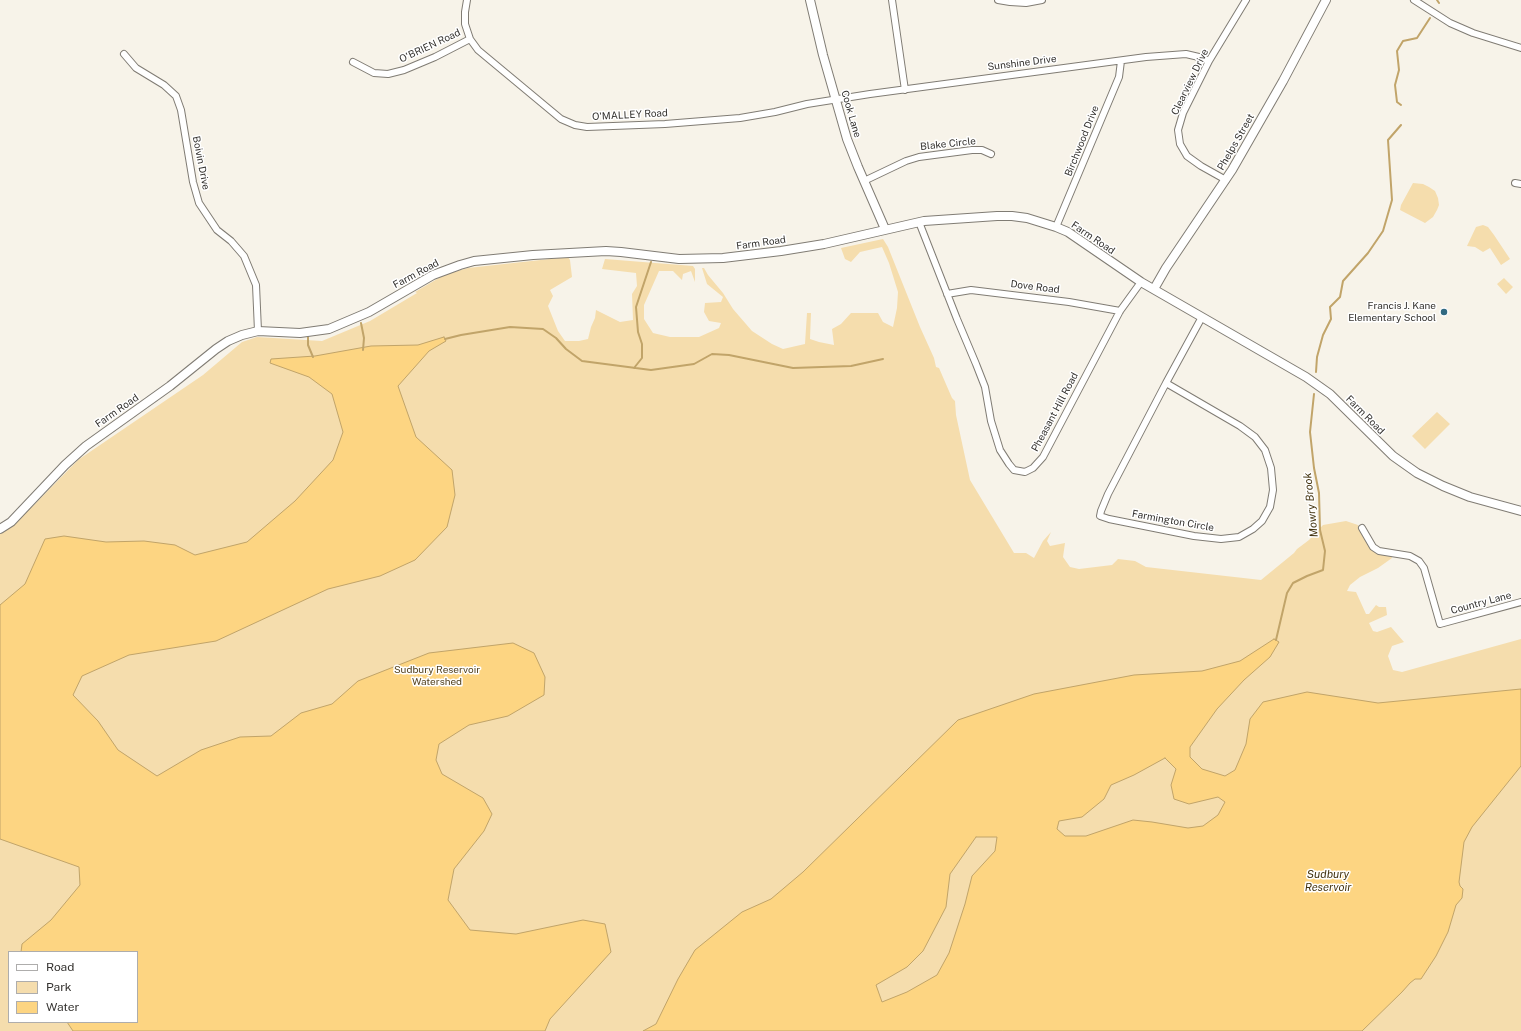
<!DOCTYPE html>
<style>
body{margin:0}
#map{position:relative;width:1521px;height:1031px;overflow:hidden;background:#f7f3e9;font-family:"Public Sans",sans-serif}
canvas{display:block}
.legend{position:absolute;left:8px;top:951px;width:130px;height:72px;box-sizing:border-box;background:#fff;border:1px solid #aeadac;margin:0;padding:5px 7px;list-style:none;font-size:12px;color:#34322f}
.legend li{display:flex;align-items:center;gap:8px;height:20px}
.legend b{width:20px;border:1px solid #aeadac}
</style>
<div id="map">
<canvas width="1521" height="1031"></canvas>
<ul class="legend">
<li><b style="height:5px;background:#fff"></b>Road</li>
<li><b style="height:11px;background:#f5ddad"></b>Park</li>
<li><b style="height:11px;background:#fdd582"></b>Water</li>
</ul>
</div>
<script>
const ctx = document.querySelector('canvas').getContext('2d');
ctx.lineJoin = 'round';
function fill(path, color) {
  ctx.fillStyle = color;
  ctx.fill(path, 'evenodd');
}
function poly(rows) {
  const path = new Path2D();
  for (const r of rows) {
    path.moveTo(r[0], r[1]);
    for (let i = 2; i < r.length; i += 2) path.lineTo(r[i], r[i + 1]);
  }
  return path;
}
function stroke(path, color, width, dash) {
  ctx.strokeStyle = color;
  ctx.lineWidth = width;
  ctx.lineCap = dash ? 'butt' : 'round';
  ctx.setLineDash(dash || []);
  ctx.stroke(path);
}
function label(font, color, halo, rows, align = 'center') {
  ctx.font = font + ' "Public Sans",sans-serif';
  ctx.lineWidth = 3;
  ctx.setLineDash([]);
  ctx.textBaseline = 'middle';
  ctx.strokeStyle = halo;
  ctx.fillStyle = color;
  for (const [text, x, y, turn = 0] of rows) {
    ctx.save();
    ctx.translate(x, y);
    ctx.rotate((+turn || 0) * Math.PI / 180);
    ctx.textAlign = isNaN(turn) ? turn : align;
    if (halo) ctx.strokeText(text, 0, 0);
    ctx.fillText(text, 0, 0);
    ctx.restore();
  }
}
fill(poly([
 [1413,183,1423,184,1429,187,1435,191,1438,198,1439,205,1437,210,1433,217,1425,223,1400,210,1401,205],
 [1483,225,1488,227,1494,235,1510,259,1501,265,1490,248,1483,252,1475,247,1467,246,1476,227],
 [883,239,888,247,920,327,934,358,936,367,939,368,952,398,955,401,956,415,970,480,1014,553,1026,553,1034,558,1043,541,1051,532,1047,541,1050,546,1065,543,1063,557,1070,567,1079,569,1112,565,1118,559,1135,561,1146,567,1261,580,1294,553,1297,549,1309,540,1323,525,1346,521,1358,525,1367,543,1375,552,1390,553,1392,558,1378,568,1360,577,1350,585,1347,591,1356,592,1366,614,1369,614,1376,605,1379,607,1386,607,1387,615,1369,623,1373,631,1377,632,1391,627,1404,642,1392,646,1388,656,1393,670,1402,672,1521,639,1521,1031,0,1031,0,529,33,506,78,460,203,375,242,342,257,337,322,341,370,321,417,293,415,292,444,275,468,268,568,257,570,260,572,277,550,290,553,296,548,306,558,331,565,341,579,341,588,339,591,327,595,318,596,310,620,322,633,320,632,294,637,286,636,273,602,269,605,259,693,266,695,269,695,282,691,271,683,274,682,280,673,271,659,271,644,305,644,319,653,333,670,337,699,337,719,328,721,323,709,321,704,312,705,303,721,302,723,297,707,284,702,268,704,268,708,275,723,293,733,309,752,331,772,344,783,349,805,344,807,313,811,313,810,339,819,342,834,345,832,329,841,324,851,313,878,313,883,322,893,327,897,308,898,292,889,263,882,247,860,252,851,262,845,259,841,248],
 [9,952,137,952,137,1022,9,1022],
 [1504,278,1513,287,1506,294,1497,284],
 [1437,412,1450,424,1425,449,1412,436]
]), '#f5ddad');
const water = poly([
 [444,337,446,341,429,351,398,386,416,437,452,470,455,495,447,527,415,560,380,576,328,589,216,641,129,655,82,676,73,695,98,721,118,750,157,776,201,750,240,737,271,736,301,713,332,704,358,681,429,653,513,643,534,653,545,677,544,695,508,716,469,725,439,744,436,760,442,774,483,798,492,814,484,831,454,869,448,900,470,930,516,934,583,920,605,924,611,952,550,1019,545,1031,73,1031,67,1022,137,1022,137,952,21,952,22,944,51,920,80,885,79,867,0,839,0,605,25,584,45,539,64,536,106,542,144,541,175,545,195,555,247,542,295,501,333,460,343,432,332,394,309,377,270,363,271,359,315,356,371,346,418,345,444,337],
 [1274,639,1279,642,1270,657,1244,680,1217,709,1190,747,1190,757,1202,769,1225,776,1235,770,1246,744,1250,719,1263,702,1307,692,1378,703,1521,689,1521,766,1472,827,1464,842,1459,882,1460,886,1463,889,1462,898,1456,905,1448,932,1436,956,1421,979,1415,979,1410,983,1402,992,1362,1031,643,1031,656,1024,678,979,695,950,742,912,771,899,803,872,958,720,1034,694,1134,675,1202,671,1240,661,1274,639],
 [1165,758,1176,769,1171,785,1174,799,1189,804,1218,797,1225,802,1218,815,1203,826,1188,828,1152,822,1133,820,1086,836,1065,836,1057,829,1059,821,1082,817,1104,799,1111,785,1134,775,1165,758],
 [976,837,997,837,995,851,972,876,965,904,949,953,937,975,907,992,882,1002,876,985,907,967,923,951,946,907,950,874,976,837]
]);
fill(water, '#fdd582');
stroke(water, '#c1a469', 1);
stroke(poly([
 [1437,0,1439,3],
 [1401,105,1397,102,1395,85,1399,70,1397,51,1403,41,1417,38,1430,18],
 [361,323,364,338,363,350],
 [308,337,308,345,313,357],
 [445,339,461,335,510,327,543,329,556,338,566,349,582,361,651,370,694,364,712,354,729,355,793,368,851,366,883,359],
 [634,368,642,358,642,344,638,332,636,307,651,262],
 [1316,372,1317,357,1323,335,1331,319,1330,307,1340,297,1343,281,1368,253,1383,231,1392,200,1388,140,1401,125],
 [1276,640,1287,593,1293,583,1307,576,1323,570,1325,551,1320,530,1319,493,1314,468,1310,432,1314,394]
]), '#c1a469', 2);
const minor = poly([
 [467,0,465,12,465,24,470,39,478,50,561,119,575,125,587,127,665,124,740,118,775,112,807,104,870,94,1146,57,1186,54,1203,58,1209,61],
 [892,0,905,90],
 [998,0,1010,2,1026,3,1042,0],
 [1414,0,1450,23,1473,33,1521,48],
 [124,54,136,68,164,85,176,96,181,110,193,182,199,203,217,230,231,241,244,256,256,285,258,331],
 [353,62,374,73,388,74,404,70,435,57,470,39],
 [1226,180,1201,166,1187,156,1180,144,1178,130,1183,113,1209,61,1246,0],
 [864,181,906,161,919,157,972,150,982,150,991,154],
 [1515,183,1521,184],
 [919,222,957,319,976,364,985,387,991,421,1000,450,1009,464,1014,470,1025,472,1033,468,1043,457,1120,311,1141,282],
 [1056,227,1119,77,1121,61],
 [947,294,971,290,1069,302,1120,311],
 [1166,383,1108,494,1101,511,1100,516,1109,519,1194,536,1221,539,1239,537,1253,529,1262,521,1270,507,1273,490,1271,468,1265,450,1255,437,1240,426,1166,383,1202,317],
 [1362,528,1373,547,1379,551,1410,556,1419,561,1424,568,1440,624,1521,602]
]);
const tertiary = poly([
 [810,0,823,55,847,139,858,167,885,229],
 [1154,289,1166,268,1232,170,1283,81,1326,0],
 [0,529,11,522,65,465,86,446,170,386,216,349,228,341,242,335,258,331,300,333,329,329,369,312,433,275,460,265,474,261,533,255,606,251,621,252,679,259,723,258,781,251,824,244,924,221,997,216,1012,216,1027,218,1056,227,1068,232,1141,282,1306,377,1330,394,1393,456,1417,473,1443,486,1470,497,1521,511]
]);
stroke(minor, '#807c74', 8);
stroke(tertiary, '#807c74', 10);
stroke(minor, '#fff', 6);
stroke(tertiary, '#fff', 8);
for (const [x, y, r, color] of [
 [1444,312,4,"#306982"]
]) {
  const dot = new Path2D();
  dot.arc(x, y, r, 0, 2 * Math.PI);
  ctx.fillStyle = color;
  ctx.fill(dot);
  stroke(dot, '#fff', 1.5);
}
label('10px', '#34322f', '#fff', [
 ["O'BRIEN Road",430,46,-25],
 ["Sunshine Drive",1022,63,-7],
 ["Clearview Drive",1190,82,-64],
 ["Cook Lane",851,114,74],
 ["O'MALLEY Road",630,115,-3],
 ["Birchwood Drive",1082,141,-68],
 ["Phelps Street",1236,142,-60],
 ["Blake Circle",948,144,-6],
 ["Boivin Drive",201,163,79],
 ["Farm Road",1093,238,34],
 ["Farm Road",761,243,-8],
 ["Farm Road",416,274,-28],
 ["Dove Road",1035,287,7],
 ["Farm Road",117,411,-35],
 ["Pheasant Hill Road",1055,412,-62],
 ["Farm Road",1365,415,45],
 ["Farmington Circle",1173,521,10],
 ["Country Lane",1481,603,-15]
]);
label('10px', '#34322f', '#fff', [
 ["Francis J. Kane",1436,306],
 ["Elementary School",1436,318]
], 'right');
label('10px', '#52411e', '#fff', [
 ["Sudbury Reservoir",437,670],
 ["Watershed",437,682]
]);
label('italic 11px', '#43330f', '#fff', [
 ["Mowry Brook",1311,505,-96],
 ["Sudbury",1328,875],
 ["Reservoir",1328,888]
]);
</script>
